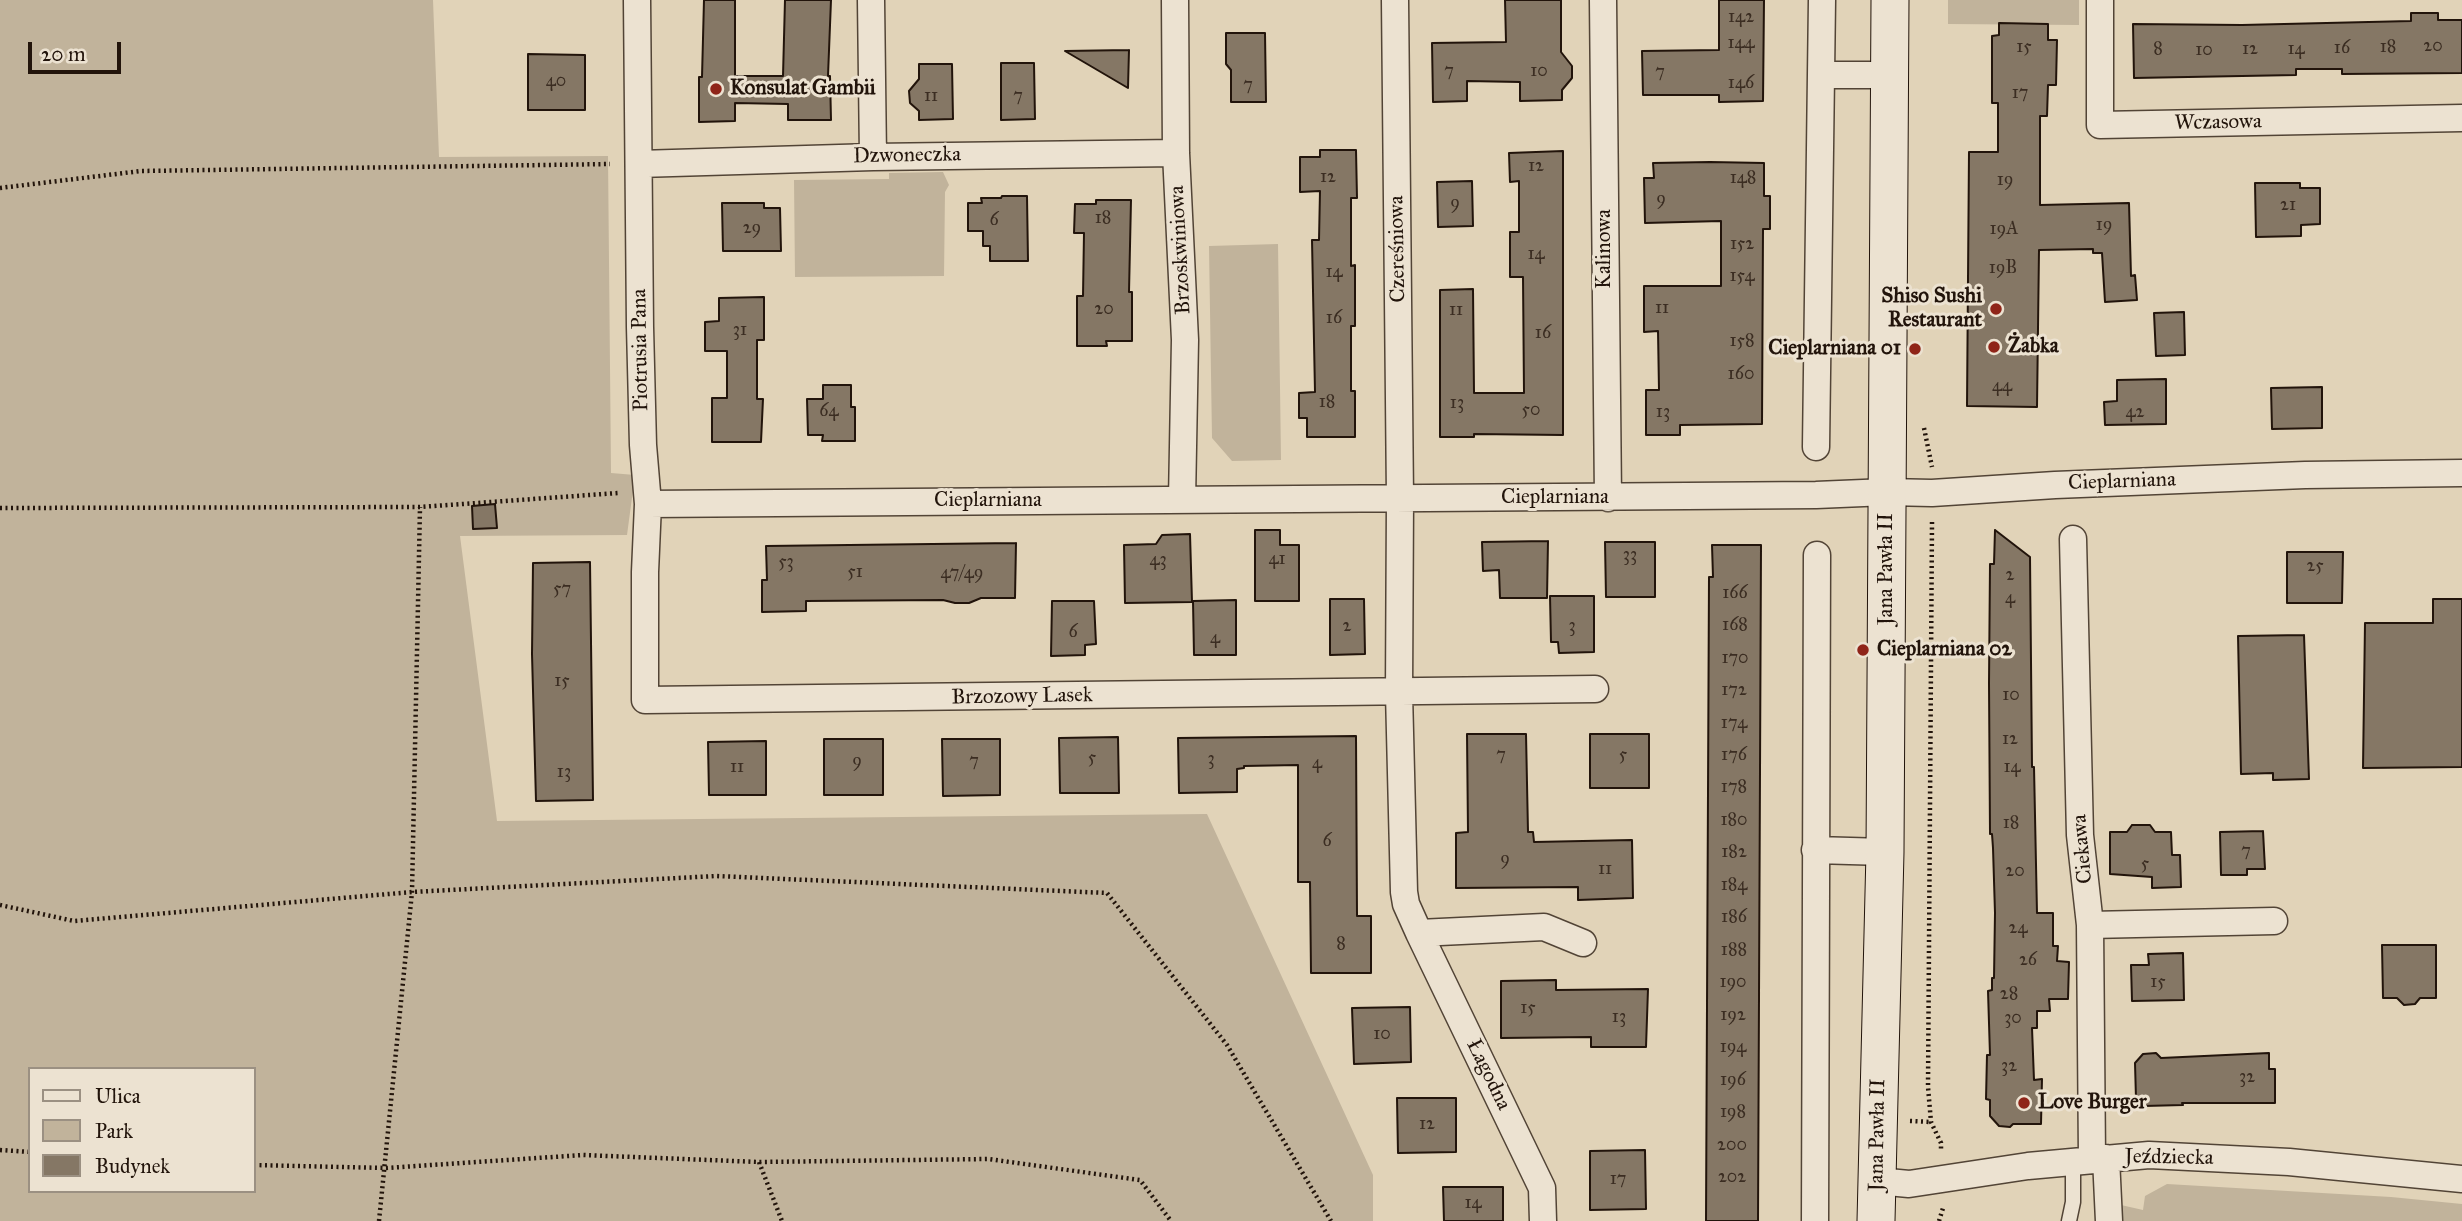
<!DOCTYPE html>
<meta charset="utf-8">
<style>
body{margin:0}
#map{position:relative;width:2462px;height:1221px;overflow:hidden;background:#e1d3b8;font-family:"IM FELL Great Primer",serif}
canvas{display:block}
.legend{position:absolute;left:28px;top:1067px;width:228px;height:126px;box-sizing:border-box;background:#ece2d1;border:2px solid #9b9082;margin:0;padding:9px 12px;list-style:none;font-size:21px;color:#22140b}
.legend li{display:flex;align-items:center;gap:14px;height:35px}
.legend b{width:35px;border:2px solid #9b9082}
.scale{position:absolute;left:28px;top:42px;width:93px;height:32px;box-sizing:border-box;border:4px solid #22140b;border-top:0;padding-left:9px;font-size:21px;line-height:24px;white-space:nowrap;color:#22140b;-webkit-text-stroke:5px #ece2d1;paint-order:stroke}
</style>
<div id="map">
<canvas width="2462" height="1221"></canvas>
<ul class="legend">
<li><b style="height:9px;background:#ece2d1"></b>Ulica</li>
<li><b style="height:19px;background:#c1b39b"></b>Park</li>
<li><b style="height:19px;background:#857765"></b>Budynek</li>
</ul>
<div class="scale">20 m</div>
</div>
<script>
const ctx = document.querySelector('canvas').getContext('2d');
ctx.lineJoin = 'round';
function fill(path, color) {
  ctx.fillStyle = color;
  ctx.fill(path, 'evenodd');
}
function poly(rows) {
  const path = new Path2D();
  for (const r of rows) {
    path.moveTo(r[0], r[1]);
    for (let i = 2; i < r.length; i += 2) path.lineTo(r[i], r[i + 1]);
  }
  return path;
}
function stroke(path, color, width, dash) {
  ctx.strokeStyle = color;
  ctx.lineWidth = width;
  ctx.lineCap = dash ? 'butt' : 'round';
  ctx.setLineDash(dash || []);
  ctx.stroke(path);
}
function label(font, color, halo, rows, align = 'center') {
  ctx.font = font + ' "IM FELL Great Primer",serif';
  ctx.lineWidth = 6;
  ctx.setLineDash([]);
  ctx.textBaseline = 'middle';
  ctx.strokeStyle = halo;
  ctx.fillStyle = color;
  for (const [text, x, y, turn = 0] of rows) {
    ctx.save();
    ctx.translate(x, y);
    ctx.rotate((+turn || 0) * Math.PI / 180);
    ctx.textAlign = isNaN(turn) ? turn : align;
    if (halo) ctx.strokeText(text, 0, 0);
    ctx.fillText(text, 0, 0);
    ctx.restore();
  }
}
fill(poly([
 [0,0,433,0,439,157,608,156,611,473,635,475,627,535,460,536,497,821,1207,814,1373,1175,1373,1221,0,1221],
 [30,1069,254,1069,254,1191,30,1191],
 [1948,0,2079,0,2079,25,1948,24],
 [943,172,949,185,945,192,944,276,795,277,794,180,889,179,889,173],
 [1278,244,1281,460,1232,461,1212,438,1209,246],
 [2167,1184,2391,1197,2462,1204,2462,1221,2122,1221,2121,1205,2143,1210,2145,1196]
]), '#c1b39b');
const building = poly([
 [704,0,735,0,735,76,783,76,785,0,831,0,828,76,830,76,831,120,788,120,788,104,735,103,735,121,699,122,699,77,702,77,704,0],
 [1505,0,1561,0,1561,52,1572,66,1572,78,1562,90,1562,100,1520,101,1520,82,1467,81,1467,101,1433,102,1432,43,1506,42,1505,0],
 [1719,0,1764,0,1763,101,1719,102,1719,95,1643,95,1642,51,1719,50,1719,0],
 [2411,13,2438,13,2438,20,2462,20,2462,73,2342,74,2342,69,2296,69,2296,75,2134,78,2133,24,2242,25,2411,21,2411,13],
 [1999,23,2048,24,2048,40,2057,40,2056,85,2048,85,2047,116,2040,116,2040,205,2129,203,2131,276,2135,275,2137,300,2105,302,2102,253,2093,253,2093,249,2039,250,2037,407,1967,406,1969,152,1998,152,1998,103,1992,103,1992,36,1999,35,1999,23],
 [1226,33,1265,33,1266,102,1231,102,1231,70,1226,64,1226,33],
 [1129,50,1128,88,1065,51,1129,50],
 [528,54,585,55,585,110,528,110,528,54],
 [1001,63,1034,63,1035,119,1001,120,1001,63],
 [919,64,952,64,953,119,919,120,919,111,910,103,909,91,919,79,919,64],
 [1320,150,1356,150,1357,198,1351,198,1351,266,1355,265,1355,326,1351,326,1351,391,1355,391,1355,437,1307,437,1307,418,1299,418,1299,393,1315,392,1312,240,1319,240,1320,191,1300,192,1300,157,1320,157,1320,150],
 [1563,151,1563,435,1474,434,1474,437,1440,437,1440,290,1473,289,1474,393,1524,393,1523,277,1510,277,1510,232,1519,232,1519,181,1510,182,1509,153,1563,151],
 [1710,162,1764,163,1764,196,1770,196,1770,229,1763,229,1762,424,1680,425,1680,435,1646,435,1646,390,1659,390,1658,331,1644,332,1644,286,1721,286,1721,221,1645,223,1644,178,1654,178,1653,163,1710,162],
 [1472,181,1473,226,1438,227,1437,182,1472,181],
 [2255,183,2300,183,2300,188,2320,188,2320,224,2301,225,2301,236,2256,237,2255,183],
 [1002,196,1027,196,1028,261,990,261,990,246,983,246,983,231,968,231,968,203,982,203,981,198,1001,198,1002,196],
 [1096,200,1131,200,1129,292,1132,292,1132,341,1106,341,1107,346,1077,346,1077,296,1083,296,1084,233,1074,233,1075,204,1096,204,1096,200],
 [722,203,764,203,764,208,780,208,781,251,723,251,722,203],
 [764,297,764,340,757,340,757,399,763,399,761,442,712,442,712,398,727,398,727,351,705,351,705,322,719,321,719,298,764,297],
 [2184,312,2185,355,2156,356,2154,313,2184,312],
 [2166,379,2166,424,2105,425,2104,402,2117,401,2117,380,2166,379],
 [823,385,851,385,851,407,855,407,855,441,822,441,823,435,808,435,807,399,823,399,823,385],
 [2322,387,2322,428,2272,429,2271,388,2322,387],
 [495,504,497,528,473,529,472,506,495,504],
 [1255,530,1280,530,1280,545,1299,545,1299,601,1255,601,1255,530],
 [1995,530,2030,557,2032,767,2034,767,2037,913,2053,913,2053,946,2058,946,2057,961,2069,962,2068,999,2049,999,2050,1011,2037,1011,2037,1028,2032,1028,2034,1080,2042,1079,2041,1124,2013,1124,2010,1127,1999,1126,1990,1116,1990,1100,1986,1099,1987,1055,1990,1055,1988,991,1992,990,1992,978,1994,978,1995,913,1993,848,1992,834,1990,834,1989,683,1990,564,1994,564,1995,530],
 [1190,534,1192,602,1125,603,1124,545,1156,544,1162,535,1190,534],
 [1548,541,1547,598,1500,598,1499,570,1483,571,1482,542,1548,541],
 [1605,542,1655,542,1655,597,1606,597,1605,542],
 [1016,543,1015,598,981,598,969,603,955,603,943,600,806,601,806,611,762,612,762,580,767,580,766,546,1016,543],
 [1712,545,1761,545,1758,1221,1706,1221,1709,577,1713,577,1712,545],
 [2287,552,2343,552,2342,603,2287,603,2287,552],
 [590,562,593,800,536,801,532,654,533,563,590,562],
 [1550,596,1594,596,1594,652,1559,653,1558,642,1551,642,1550,596],
 [1330,599,1364,599,1365,654,1330,655,1330,599],
 [2433,599,2462,599,2462,767,2363,768,2365,623,2433,623,2433,599],
 [1236,600,1236,655,1194,655,1193,601,1236,600],
 [1052,601,1094,601,1096,644,1085,645,1085,655,1051,656,1052,601],
 [2304,635,2309,779,2273,780,2273,773,2241,774,2238,636,2304,635],
 [1467,734,1526,734,1528,832,1533,832,1534,842,1632,840,1633,898,1578,900,1578,887,1456,888,1456,833,1468,832,1467,734],
 [1590,734,1649,734,1649,788,1590,788,1590,734],
 [1356,736,1357,916,1371,916,1371,973,1311,973,1310,882,1298,882,1298,765,1244,766,1244,768,1237,769,1237,792,1179,793,1178,738,1356,736],
 [1118,737,1119,793,1060,793,1059,738,1118,737],
 [824,739,883,739,883,795,824,795,824,739],
 [942,739,1000,739,1000,795,943,796,942,739],
 [766,741,766,795,709,795,708,742,766,741],
 [2132,825,2150,825,2155,832,2171,832,2172,855,2180,855,2181,887,2152,888,2152,877,2110,874,2110,832,2127,832,2132,825],
 [2263,831,2265,869,2247,869,2247,875,2221,875,2220,832,2263,831],
 [2382,945,2436,945,2436,998,2420,998,2415,1004,2404,1005,2397,998,2383,998,2382,945],
 [2183,953,2184,1000,2132,1001,2131,965,2149,965,2148,954,2183,953],
 [1556,980,1556,990,1648,989,1646,1047,1591,1047,1591,1037,1501,1038,1501,981,1556,980],
 [1410,1007,1411,1062,1354,1064,1352,1008,1410,1007],
 [2156,1053,2161,1058,2269,1053,2269,1069,2275,1069,2275,1103,2182,1103,2183,1105,2144,1106,2136,1099,2135,1063,2143,1054,2156,1053],
 [1397,1098,1456,1098,1456,1152,1398,1153,1397,1098],
 [1645,1150,1646,1209,1590,1210,1590,1151,1645,1150],
 [1443,1187,1503,1187,1503,1221,1444,1221,1443,1187]
]);
fill(building, '#857765');
stroke(building, '#22140b', 2);
const lane = poly([
 [2069,1221,2073,1202,2073,1161]
]);
const street = poly([
 [637,0,640,327,643,445,648,504,645,572,645,700,1595,689],
 [871,0,873,157],
 [1175,0,1176,153,1185,340,1182,500],
 [1395,0,1400,498,1399,693,1404,892,1406,904,1419,933,1542,1188,1543,1221],
 [1603,0,1608,498],
 [2100,0,2100,125,2462,118],
 [1821,75,1889,75],
 [639,164,873,157,1176,153],
 [1816,447,1822,0],
 [648,504,1816,495,1887,492,1932,493,2055,485,2305,475,2462,473],
 [2073,539,2080,835,2090,925,2092,1159],
 [1815,850,1885,852],
 [2090,925,2274,921],
 [1419,933,1544,927,1583,943],
 [2106,1158,2109,1221],
 [1877,1181,1909,1184,2028,1166,2149,1155,2289,1162,2462,1179],
 [1815,1221,1817,555]
]);
const secondary = poly([
 [1876,1221,1885,852,1890,0]
]);
stroke(lane, '#524436', 17);
stroke(street, '#524436', 29);
stroke(secondary, '#22140b', 39);
stroke(poly([
 [0,188,141,171,610,164],
 [1924,428,1932,467],
 [0,508,420,507,618,493],
 [1932,522,1928,1087,1931,1122,1941,1143,1941,1151],
 [0,905,74,921,412,892,716,876,1107,893,1227,1045,1331,1221],
 [1910,1121,1931,1122],
 [0,1150,30,1152],
 [759,1162,782,1221],
 [254,1165,386,1168,583,1155,759,1162,988,1159,1140,1180,1171,1221],
 [379,1221,412,892,420,507],
 [1939,1221,1943,1208]
]), '#22140b', 4.5, [2, 3.5]);
stroke(lane, '#ece2d1', 14);
stroke(street, '#ece2d1', 26);
stroke(secondary, '#ece2d1', 37);
for (const [x, y, r, color] of [
 [716,89,7,"#8f2418"],
 [1996,309,7,"#8f2418"],
 [1994,347,7,"#8f2418"],
 [1915,349,7,"#8f2418"],
 [1863,650,7,"#8f2418"],
 [2024,1103,7,"#8f2418"]
]) {
  const dot = new Path2D();
  dot.arc(x, y, r, 0, 2 * Math.PI);
  ctx.fillStyle = color;
  ctx.fill(dot);
  stroke(dot, '#ece2d1', 2.5);
}
label('18px', '#3b2d22', null, [
 ["142",1741,18],
 ["144",1741,44],
 ["20",2433,47],
 ["15",2024,48],
 ["18",2388,48],
 ["16",2342,49],
 ["8",2158,50],
 ["12",2250,50],
 ["14",2296,50],
 ["10",2204,51],
 ["7",1449,72],
 ["10",1539,72],
 ["7",1660,73],
 ["40",556,82],
 ["146",1741,84],
 ["7",1248,86],
 ["17",2020,94],
 ["11",931,97],
 ["7",1018,97],
 ["12",1536,167],
 ["12",1328,178],
 ["148",1743,179],
 ["19",2005,181],
 ["9",1661,200],
 ["9",1455,204],
 ["21",2288,206],
 ["18",1103,219],
 ["6",994,221],
 ["19",2104,226],
 ["29",752,229],
 ["19A",2004,230],
 ["152",1742,245],
 ["14",1536,255],
 ["19B",2003,269],
 ["14",1334,273],
 ["154",1742,277],
 ["11",1662,309],
 ["20",1104,310],
 ["11",1456,311],
 ["16",1334,319],
 ["31",740,331],
 ["16",1543,334],
 ["158",1742,342],
 ["160",1741,375],
 ["44",2002,387],
 ["18",1327,403],
 ["13",1457,404],
 ["50",1531,411],
 ["64",829,412],
 ["13",1663,413],
 ["42",2135,413],
 ["33",1630,556],
 ["41",1277,560],
 ["43",1158,561],
 ["53",786,563],
 ["25",2315,567],
 ["51",855,573],
 ["47/49",962,574],
 ["2",2010,576],
 ["57",562,590],
 ["166",1735,594],
 ["4",2010,599],
 ["168",1735,626],
 ["2",1347,627],
 ["3",1572,627],
 ["6",1073,633],
 ["4",1215,639],
 ["170",1735,659],
 ["15",562,682],
 ["172",1734,691],
 ["10",2011,696],
 ["174",1734,724],
 ["12",2010,740],
 ["7",1501,756],
 ["5",1623,756],
 ["176",1734,756],
 ["5",1092,759],
 ["3",1211,760],
 ["9",857,762],
 ["7",974,762],
 ["4",1317,764],
 ["11",737,768],
 ["14",2012,768],
 ["13",564,773],
 ["178",1734,788],
 ["180",1734,821],
 ["18",2011,824],
 ["6",1327,842],
 ["7",2246,852],
 ["182",1734,853],
 ["9",1505,860],
 ["5",2145,865],
 ["11",1605,870],
 ["20",2015,872],
 ["184",1734,886],
 ["186",1734,918],
 ["24",2018,929],
 ["8",1341,945],
 ["188",1734,951],
 ["26",2028,961],
 ["190",1733,983],
 ["15",2158,983],
 ["28",2009,995],
 ["15",1528,1009],
 ["192",1733,1016],
 ["13",1619,1018],
 ["30",2013,1019],
 ["10",1382,1035],
 ["194",1733,1048],
 ["32",2009,1067],
 ["32",2247,1078],
 ["196",1733,1081],
 ["198",1733,1113],
 ["12",1427,1125],
 ["200",1732,1146],
 ["202",1732,1178],
 ["17",1618,1180],
 ["14",1473,1204]
]);
label('bold 21px', '#22140b', '#ece2d1', [
 ["Konsulat Gambii",730,89],
 ["Shiso Sushi",1982,297,"right"],
 ["Restaurant",1982,321,"right"],
 ["Żabka",2008,347],
 ["Cieplarniana 01",1901,349,"right"],
 ["Cieplarniana 02",1877,650],
 ["Love Burger",2038,1103]
], 'left');
label('21px', '#22140b', '#ece2d1', [
 ["Wczasowa",2218,123,-1],
 ["Dzwoneczka",907,156,-1],
 ["Czereśniowa",1398,249,-91],
 ["Kalinowa",1605,249,-90],
 ["Brzoskwiniowa",1181,250,-93],
 ["Piotrusia Pana",641,350,-91],
 ["Cieplarniana",2122,482,-2],
 ["Cieplarniana",1555,498],
 ["Cieplarniana",988,501],
 ["Jana Pawła II",1887,569,-90],
 ["Brzozowy Lasek",1022,697,-1],
 ["Ciekawa",2083,849,-95],
 ["Łagodna",1488,1075,64],
 ["Jana Pawła II",1878,1135,-89],
 ["Jeździecka",2169,1158,1]
]);
</script>
